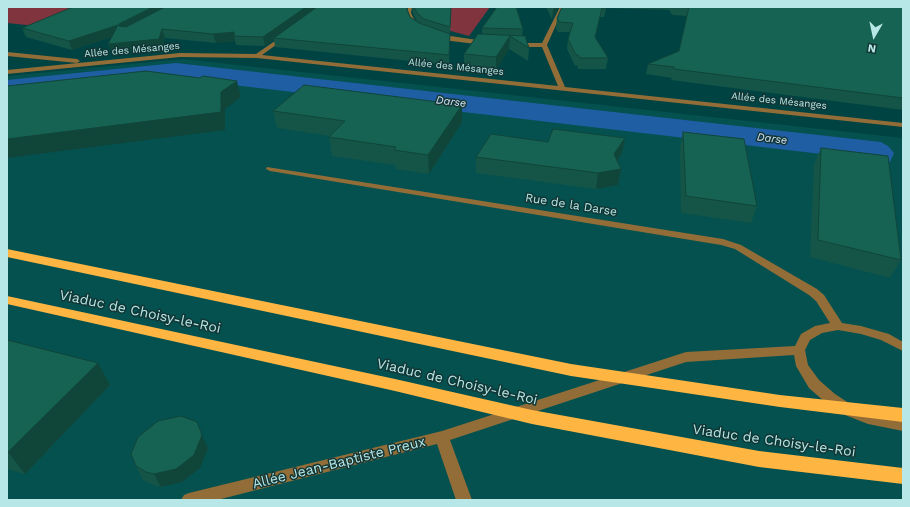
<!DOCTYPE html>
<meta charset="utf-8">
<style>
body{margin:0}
#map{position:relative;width:910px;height:507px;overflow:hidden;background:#004343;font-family:"Work Sans",sans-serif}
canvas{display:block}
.frame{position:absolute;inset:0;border:8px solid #b7e7e6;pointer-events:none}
.north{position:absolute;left:854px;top:16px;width:40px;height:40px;-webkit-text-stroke:3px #133635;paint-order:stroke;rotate:189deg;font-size:11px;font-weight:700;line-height:16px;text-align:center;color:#b7e7e6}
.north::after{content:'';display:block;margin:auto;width:14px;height:18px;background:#b7e7e6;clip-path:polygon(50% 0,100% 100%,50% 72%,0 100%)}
</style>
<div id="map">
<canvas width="910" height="507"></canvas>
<div class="frame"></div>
<div class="north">N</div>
</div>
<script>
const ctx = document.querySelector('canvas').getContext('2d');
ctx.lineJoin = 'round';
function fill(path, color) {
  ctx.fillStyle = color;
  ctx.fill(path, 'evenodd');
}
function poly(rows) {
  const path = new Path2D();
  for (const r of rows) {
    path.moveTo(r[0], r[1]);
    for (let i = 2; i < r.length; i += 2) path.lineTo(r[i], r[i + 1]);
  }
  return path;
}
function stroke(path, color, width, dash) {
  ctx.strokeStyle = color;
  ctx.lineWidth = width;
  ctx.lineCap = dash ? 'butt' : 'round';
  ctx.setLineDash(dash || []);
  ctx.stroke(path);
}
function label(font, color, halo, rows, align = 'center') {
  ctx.font = font + ' "Work Sans",sans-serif';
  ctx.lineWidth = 3;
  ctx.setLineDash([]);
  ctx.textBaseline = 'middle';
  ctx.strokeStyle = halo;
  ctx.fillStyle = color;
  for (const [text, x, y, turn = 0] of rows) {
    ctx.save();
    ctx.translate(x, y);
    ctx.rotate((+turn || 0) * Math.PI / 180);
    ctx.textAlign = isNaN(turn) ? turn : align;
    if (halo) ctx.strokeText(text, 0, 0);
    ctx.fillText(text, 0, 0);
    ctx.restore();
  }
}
fill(poly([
 [183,59,903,138,903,500,7,500,7,76]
]), '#045150');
fill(poly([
 [7,7,92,7,46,27,7,23],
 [451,7,490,7,469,36,447,30,450,23]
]), '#80343e');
fill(poly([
 [176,63,881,142,888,146,894,153,890,162,165,77,7,94,7,80]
]), '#205ea4');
fill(poly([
 [408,7,412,7,411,13,416,23,421,26,421,28,417,28,411,24,407,13,408,7],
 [560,7,564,7,547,45,565,87,903,123,903,127,257,58,180,57,7,74,7,70,180,53,256,54,285,34,287,35,287,37,262,55,558,86,542,47,516,47,513,45,516,43,542,43,560,7],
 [437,34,484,41,487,43,484,45,443,40,435,37,435,35,437,34],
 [7,52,77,59,80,61,77,63,7,56,7,52],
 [267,167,723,239,741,245,817,289,824,295,842,323,861,326,889,334,903,342,903,351,881,340,861,334,838,330,822,333,810,340,805,350,808,365,819,380,835,394,855,407,874,415,903,419,903,431,868,424,845,415,825,402,809,388,796,366,794,355,686,362,450,440,472,500,456,500,437,444,217,500,181,500,184,495,189,493,442,431,686,352,795,346,801,334,815,326,830,323,816,301,809,295,735,249,721,245,270,171,266,169,267,167]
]), '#926d37');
fill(poly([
 [7,249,571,364,780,395,903,408,903,422,780,407,571,376,7,257,7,249],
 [7,296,395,379,532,410,759,451,903,468,903,484,759,467,532,424,395,391,7,304,7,296]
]), '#feb542');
fill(poly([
 [412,7,451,7,449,65,275,47,274,39,265,46,236,45,235,41,216,43,165,38,162,48,112,53,108,44,112,37,72,50,26,37,22,28,407,8,410,17,417,22,413,13],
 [546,7,558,7,552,19],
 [562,7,903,7,903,110,671,80,672,78,646,74,648,64,679,51,687,16,672,15,669,10,606,8,604,17,600,17,595,38,608,58,606,69,578,69,577,65,575,66,567,49,568,39,570,32,558,32,556,28,557,18],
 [482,28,523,29,522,36,529,48,528,61,509,49,496,70,464,67,464,54,482,35],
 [462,105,462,122,429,174,396,169,395,165,332,156,329,137,330,136,277,128,273,111],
 [683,132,757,206,751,223,681,213,680,147],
 [625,138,622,153,617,161,621,169,618,185,596,189,476,173,476,157,548,142],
 [821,148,901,260,890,278,810,257,814,164],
 [7,340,98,363,110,385,25,474,7,469],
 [208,448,200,468,182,482,161,487,153,485,143,480,136,466]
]), '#145547');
fill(poly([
 [153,7,172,7,122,33,119,26,119,24],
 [306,7,319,7,274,38,274,39,265,46,263,37],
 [555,7,558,7,552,19,553,10],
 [118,25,121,34,72,50,69,41],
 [162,29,165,38,162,48,112,53,108,44],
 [234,32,235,41,216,43,213,34],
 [510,36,509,49,496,70,496,57],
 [237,81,241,97,225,109,225,130,7,158,7,139,221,92],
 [462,105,462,122,429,174,428,155],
 [625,138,622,153,611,170,614,154],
 [621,169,618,185,596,189,598,173],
 [98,363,110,385,25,474,8,452],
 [202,435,208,448,200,468,182,482,161,487,154,474]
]), '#10453a');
const building = poly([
 [73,7,153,7,119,24,119,26,126,27,165,7,306,7,263,37,234,36,234,32,213,34,162,29,159,39,108,44,118,25,69,41,22,28,73,7],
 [317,7,406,7,410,17,419,23,450,34,449,55,274,38,317,7],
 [414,7,451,7,450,27,424,19,417,13,414,7],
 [497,7,516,7,523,29,482,28,497,7],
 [562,7,605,7,605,8,602,8,595,37,608,58,580,58,578,55,576,55,568,39,573,23,559,22,557,18,562,7],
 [689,7,903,7,903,98,674,69,674,67,648,64,679,51,689,7],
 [478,34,525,36,529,48,510,36,496,57,464,54,478,34],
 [146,71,200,78,203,76,237,81,221,92,221,112,7,139,7,86,146,71],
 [304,85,462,105,428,155,394,150,396,147,329,137,345,121,273,111,304,85],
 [553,129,625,138,614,154,621,169,598,173,476,157,491,134,548,142,553,129],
 [683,132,744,139,757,206,686,196,683,132],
 [821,148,888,156,901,260,818,240,821,148],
 [7,340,98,363,8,452,7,452,7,340],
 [181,416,197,422,202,435,194,455,176,469,154,474,146,472,136,466,131,454,138,437,158,421,181,416]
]);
fill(building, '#176353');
stroke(building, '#10453a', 1);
label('10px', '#b7e7e6', '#133635', [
 ["Allée des Mésanges",132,50,-5],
 ["Allée des Mésanges",456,67,6],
 ["Allée des Mésanges",779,101,6]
]);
label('italic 11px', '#d4e4f8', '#133635', [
 ["Darse",451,102,7],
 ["Darse",772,139,7]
]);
label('12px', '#b7e7e6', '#133635', [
 ["Rue de la Darse",571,205,9]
]);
label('14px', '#b7e7e6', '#133635', [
 ["Viaduc de Choisy-le-Roi",140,312,12],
 ["Viaduc de Choisy-le-Roi",457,382,13],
 ["Viaduc de Choisy-le-Roi",774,441,8],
 ["Allée Jean-Baptiste Preux",339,463,-14]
]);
</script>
